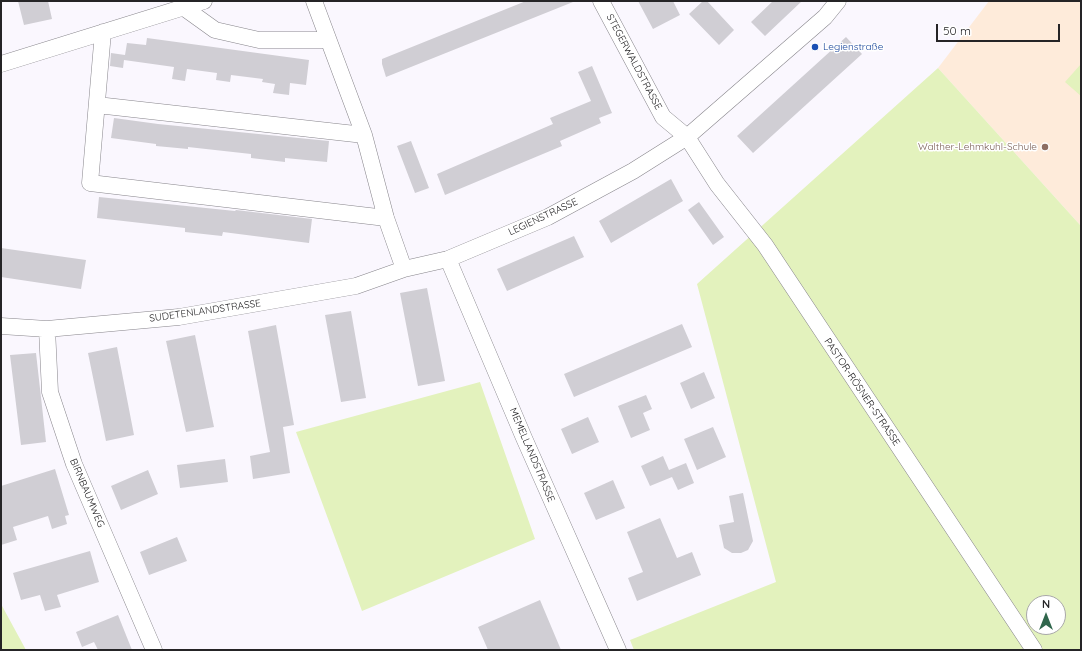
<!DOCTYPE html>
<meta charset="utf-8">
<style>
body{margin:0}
#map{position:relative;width:1082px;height:651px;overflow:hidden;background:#faf7fe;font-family:Quicksand,sans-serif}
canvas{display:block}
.frame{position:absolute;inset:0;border:2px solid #252426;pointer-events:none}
.north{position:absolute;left:1026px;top:595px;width:40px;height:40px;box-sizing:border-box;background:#fff;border:1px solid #a8a7a8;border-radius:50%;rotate:0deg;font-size:11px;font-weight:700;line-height:16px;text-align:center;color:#252426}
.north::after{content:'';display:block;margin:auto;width:14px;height:18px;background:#30664c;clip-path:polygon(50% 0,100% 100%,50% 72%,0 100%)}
.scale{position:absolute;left:936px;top:24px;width:124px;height:18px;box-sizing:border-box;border:2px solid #252426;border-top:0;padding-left:5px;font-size:12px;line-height:14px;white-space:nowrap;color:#252426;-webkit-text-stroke:3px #fff;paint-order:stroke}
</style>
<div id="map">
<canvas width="1082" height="651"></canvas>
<div class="frame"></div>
<div class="north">N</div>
<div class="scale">50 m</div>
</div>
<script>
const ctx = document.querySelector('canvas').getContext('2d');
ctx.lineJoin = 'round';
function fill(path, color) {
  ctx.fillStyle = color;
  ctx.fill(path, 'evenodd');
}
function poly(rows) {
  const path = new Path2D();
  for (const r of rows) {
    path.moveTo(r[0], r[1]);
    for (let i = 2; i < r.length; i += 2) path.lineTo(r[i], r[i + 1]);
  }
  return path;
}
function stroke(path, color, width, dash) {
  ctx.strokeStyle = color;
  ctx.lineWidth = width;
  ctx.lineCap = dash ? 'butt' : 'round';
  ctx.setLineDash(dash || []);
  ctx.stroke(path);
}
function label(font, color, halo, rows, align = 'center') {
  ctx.font = font + ' Quicksand,sans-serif';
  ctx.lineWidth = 3;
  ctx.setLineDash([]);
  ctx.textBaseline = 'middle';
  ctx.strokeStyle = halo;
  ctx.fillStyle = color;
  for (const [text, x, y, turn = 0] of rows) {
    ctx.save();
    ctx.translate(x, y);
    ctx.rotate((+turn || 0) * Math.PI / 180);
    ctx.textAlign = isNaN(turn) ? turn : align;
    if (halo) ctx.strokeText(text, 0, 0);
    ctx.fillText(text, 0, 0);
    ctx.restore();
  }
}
fill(poly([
 [989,1,1081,1,1081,226,938,68]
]), '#feebda');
fill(poly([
 [1081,64,1081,96,1065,82],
 [938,68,1081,226,1081,650,634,650,630,640,776,582,697,284],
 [1034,603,1058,603,1058,627,1034,627],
 [480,382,535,539,362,611,296,432],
 [1,604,26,650,1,650]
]), '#e3f2bd');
fill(poly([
 [18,1,48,1,52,19,24,25],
 [526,1,573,2,386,77,382,64,382,59],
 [638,1,673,1,680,15,653,29],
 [703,1,707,1,734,30,719,45,689,14],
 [773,1,802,1,765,36,751,22],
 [846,37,862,54,753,153,737,136],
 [147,38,309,60,306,85,290,83,289,95,273,93,275,84,262,82,263,79,231,75,230,82,216,80,217,73,187,69,185,81,172,79,174,67,124,60,123,68,110,66,111,53,125,55,127,43,146,45],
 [592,66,612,113,599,118,601,123,560,141,562,146,445,195,437,174,553,124,550,118,591,101,578,72],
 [114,118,158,124,329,141,327,162,285,158,285,162,251,158,251,154,188,147,188,149,156,146,156,144,111,138],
 [411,141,429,188,415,193,397,146],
 [671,179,683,201,611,243,599,221],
 [99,197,235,211,236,210,312,219,309,243,223,232,222,236,185,232,185,228,97,218],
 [699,202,724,237,713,245,688,210],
 [574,236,584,257,507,291,497,269],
 [1,248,86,260,81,289,1,277],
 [427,288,445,381,418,386,400,293],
 [351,311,366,398,341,402,325,315],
 [682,324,692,347,574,397,564,374],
 [276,325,294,425,283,427,290,473,253,479,250,456,270,452,248,331],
 [195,335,214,427,186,432,166,341],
 [117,347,134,435,106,441,88,353],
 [36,353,46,442,21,445,10,355],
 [704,372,715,398,691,409,680,383],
 [646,395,652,409,643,413,650,430,631,438,618,406],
 [588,417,599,442,572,454,561,429],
 [713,427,726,457,697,470,684,439],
 [663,456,669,470,686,463,694,483,678,490,672,477,650,486,641,466],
 [225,459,228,482,180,488,177,465],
 [55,469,69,515,65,516,67,524,52,529,48,516,13,527,17,540,1,545,1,486],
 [148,470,158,494,121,510,111,486],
 [613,480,625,508,596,520,584,493],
 [743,493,753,541,748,550,741,553,732,553,724,548,719,525,734,522,729,496],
 [660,518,677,558,692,552,701,575,637,601,628,578,643,572,627,532],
 [177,537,187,561,149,575,140,552],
 [90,551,99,582,57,595,61,607,45,611,40,595,21,600,13,573],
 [540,600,561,650,488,650,478,627],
 [118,615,132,650,98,650,94,642,82,647,76,632]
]), '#d0ced4');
const street = poly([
 [314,1,364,135,386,218,404,269],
 [601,1,663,117,687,137,717,184,765,245,1034,650],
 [183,7,215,30,259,40,328,40],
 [103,32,90,183,386,218],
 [1,64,204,1],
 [97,105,364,135],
 [448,259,524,438,618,650],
 [1,326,47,329,179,317,356,286,404,269,448,259,548,217,633,171,687,137,825,17,838,1],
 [47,329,50,392,74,464,154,650]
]);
stroke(street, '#87858b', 17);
stroke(street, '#fff', 16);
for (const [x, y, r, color] of [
 [815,47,4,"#1a4fb4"],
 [1045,147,4,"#8d6e63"]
]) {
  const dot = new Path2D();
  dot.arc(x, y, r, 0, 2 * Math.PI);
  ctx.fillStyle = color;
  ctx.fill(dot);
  stroke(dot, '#fff', 1.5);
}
label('10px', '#164399', '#fff', [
 ["Legienstraße",823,47]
], 'left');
label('10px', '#252426', '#fff', [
 ["STEGERWALDSTRASSE",634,62,62],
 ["LEGIENSTRASSE",543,217,-25],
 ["SUDETENLANDSTRASSE",205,311,-8],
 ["PASTOR-RÖSNER-STRASSE",862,392,56],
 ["MEMELLANDSTRASSE",532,455,67],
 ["BIRNBAUMWEG",87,493,67]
]);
label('10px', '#785e54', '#fff', [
 ["Walther-Lehmkuhl-Schule",1037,147]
], 'right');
</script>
